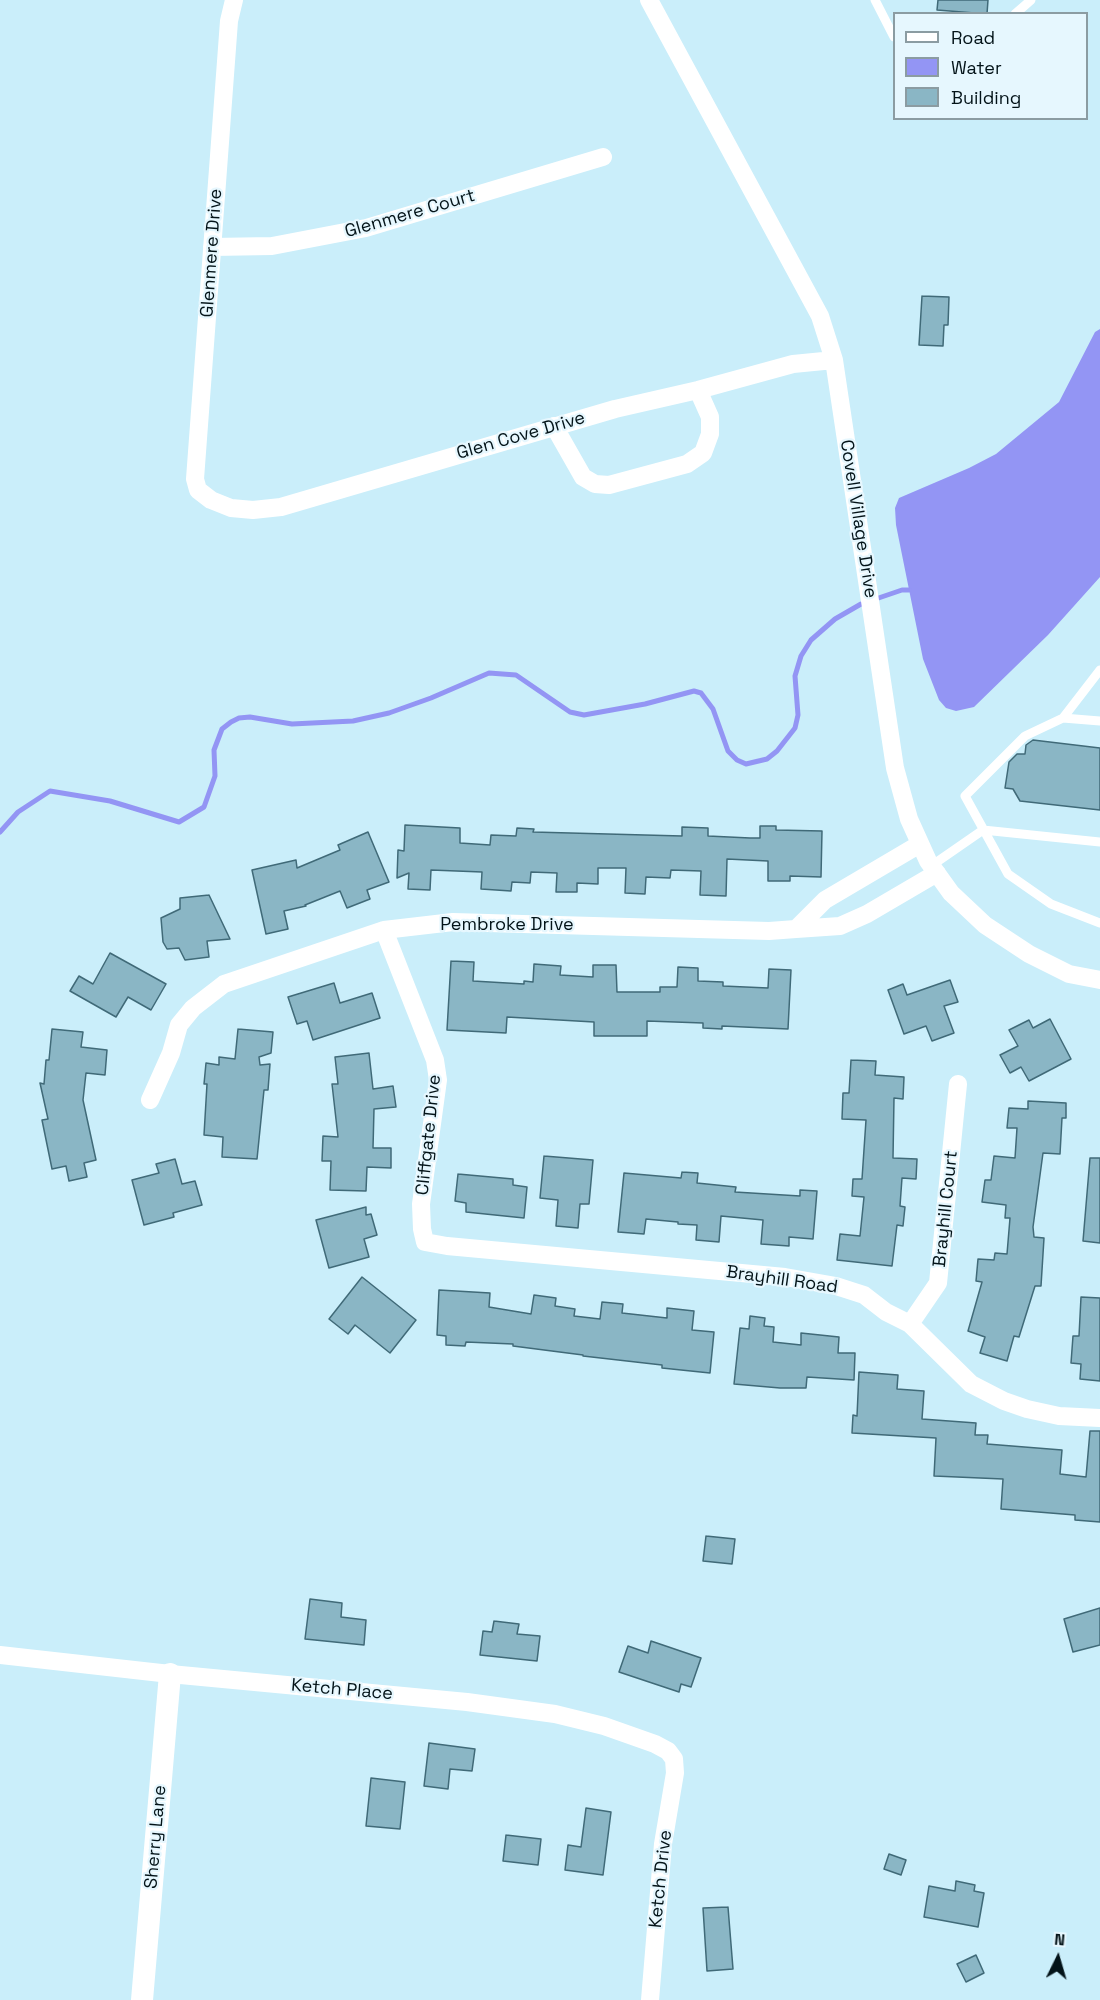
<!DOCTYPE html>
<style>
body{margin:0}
#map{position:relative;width:1100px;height:2000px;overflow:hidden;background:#caeefa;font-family:"Space Grotesk",sans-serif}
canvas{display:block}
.legend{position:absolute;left:893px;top:12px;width:195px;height:108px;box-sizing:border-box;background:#e6f7fe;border:2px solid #8b9ca2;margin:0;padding:8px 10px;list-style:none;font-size:18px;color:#031318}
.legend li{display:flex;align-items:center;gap:12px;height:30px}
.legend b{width:30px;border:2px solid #8b9ca2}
.north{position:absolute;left:1028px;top:1928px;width:60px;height:60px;-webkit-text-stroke:4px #e6f7fe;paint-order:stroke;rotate:5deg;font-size:16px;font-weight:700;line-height:24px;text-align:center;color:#031318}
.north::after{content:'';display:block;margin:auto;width:21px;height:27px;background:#031318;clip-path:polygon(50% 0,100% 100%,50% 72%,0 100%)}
</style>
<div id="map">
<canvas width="1100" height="2000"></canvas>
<ul class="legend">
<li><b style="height:8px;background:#fff"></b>Road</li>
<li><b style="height:16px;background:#9395f4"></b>Water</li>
<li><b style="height:16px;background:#8ab6c5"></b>Building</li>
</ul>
<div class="north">N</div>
</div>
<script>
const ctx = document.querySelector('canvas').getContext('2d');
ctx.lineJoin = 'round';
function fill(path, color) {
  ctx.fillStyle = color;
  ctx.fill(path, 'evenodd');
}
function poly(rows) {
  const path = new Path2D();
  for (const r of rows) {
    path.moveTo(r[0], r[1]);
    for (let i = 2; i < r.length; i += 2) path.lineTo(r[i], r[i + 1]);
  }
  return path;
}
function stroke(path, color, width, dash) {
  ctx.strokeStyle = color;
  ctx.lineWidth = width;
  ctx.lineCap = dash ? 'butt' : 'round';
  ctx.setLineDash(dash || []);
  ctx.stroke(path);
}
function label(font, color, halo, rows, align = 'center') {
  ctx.font = font + ' "Space Grotesk",sans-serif';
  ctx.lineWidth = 4.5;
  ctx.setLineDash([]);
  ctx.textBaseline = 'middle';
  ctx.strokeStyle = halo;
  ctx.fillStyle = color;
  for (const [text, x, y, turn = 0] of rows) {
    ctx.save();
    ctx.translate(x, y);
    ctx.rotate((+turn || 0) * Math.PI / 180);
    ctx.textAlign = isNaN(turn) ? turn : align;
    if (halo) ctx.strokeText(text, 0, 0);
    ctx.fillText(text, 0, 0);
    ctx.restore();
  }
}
fill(poly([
 [1100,329,1100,577,1048,635,974,707,956,711,946,708,939,700,923,659,896,525,895,508,899,498,969,468,996,454,1059,402,1095,332]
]), '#9395f4');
stroke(poly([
 [0,832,18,812,50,791,110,801,179,822,204,807,215,776,214,750,222,729,231,722,239,718,250,717,292,724,353,721,389,713,431,698,489,673,516,675,570,712,584,715,645,704,694,691,701,693,713,709,728,751,737,760,746,764,767,759,777,751,795,728,798,715,795,676,801,656,811,640,835,619,861,604,902,590,909,590]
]), '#9395f4', 5);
const building = poly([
 [938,0,988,0,987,14,937,10,938,0],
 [922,296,949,297,948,325,944,325,943,346,919,345,922,296],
 [1033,740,1100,748,1100,810,1020,801,1013,789,1005,788,1009,762,1017,754,1025,754,1026,745,1033,740],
 [405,825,460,828,460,843,490,845,491,835,516,836,517,828,534,829,533,832,682,836,682,827,708,828,708,836,750,838,760,838,760,826,776,826,776,830,822,831,821,877,790,876,790,881,768,881,768,861,727,859,726,896,700,895,701,871,671,870,670,878,646,877,645,894,625,893,626,868,598,868,598,884,577,883,577,892,556,892,557,873,531,872,530,883,512,882,511,891,481,889,482,872,431,870,430,890,408,889,409,873,397,878,398,850,404,851,405,825],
 [368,832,389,882,367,890,370,899,347,908,340,891,305,905,306,906,284,911,288,929,266,934,252,870,296,860,297,868,340,850,338,845,368,832],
 [209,895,230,939,207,941,209,957,185,960,179,948,167,949,163,942,161,918,180,909,180,898,209,895],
 [110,953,166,984,151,1010,128,997,116,1017,70,991,79,976,93,984,110,953],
 [451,961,474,962,473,981,524,984,524,981,533,982,534,964,561,966,560,975,593,977,593,965,616,965,617,992,660,992,660,987,677,987,678,967,698,968,698,981,723,982,723,986,768,988,769,969,791,970,788,1029,722,1026,722,1029,703,1028,703,1023,647,1021,647,1036,594,1036,594,1022,507,1017,506,1033,447,1030,451,961],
 [950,980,958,1002,944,1006,954,1033,932,1041,926,1026,904,1034,888,990,903,984,907,995,950,980],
 [334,983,340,1003,372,993,380,1018,313,1040,307,1021,297,1024,288,997,334,983],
 [1050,1019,1071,1059,1029,1081,1021,1067,1010,1073,1000,1055,1018,1046,1009,1030,1029,1020,1033,1028,1050,1019],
 [52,1029,83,1032,81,1047,107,1050,105,1075,86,1073,83,1100,96,1160,84,1163,87,1177,69,1181,66,1166,52,1169,42,1120,48,1119,40,1083,44,1084,46,1060,49,1060,52,1029],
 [238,1029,273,1032,271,1053,259,1057,260,1065,270,1064,268,1090,264,1090,257,1159,222,1157,223,1137,204,1135,207,1084,204,1084,206,1063,219,1065,219,1057,235,1059,238,1029],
 [369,1053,373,1089,393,1086,396,1107,374,1109,373,1148,391,1148,391,1168,367,1167,366,1191,330,1190,331,1161,322,1161,323,1136,338,1137,332,1084,338,1084,335,1057,369,1053],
 [851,1060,876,1061,875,1075,904,1077,903,1099,894,1098,893,1158,917,1159,916,1179,902,1178,900,1206,905,1207,903,1226,897,1225,892,1266,837,1260,840,1234,860,1236,864,1197,852,1196,853,1179,862,1179,866,1120,842,1119,843,1093,849,1093,851,1060],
 [1028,1101,1066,1103,1066,1118,1062,1118,1060,1154,1043,1153,1033,1227,1034,1237,1044,1238,1041,1286,1035,1286,1019,1337,1014,1336,1007,1361,980,1353,985,1337,968,1331,982,1282,976,1281,978,1259,994,1260,995,1253,1007,1254,1010,1218,1005,1218,1006,1205,982,1202,985,1180,991,1180,994,1156,1015,1158,1017,1128,1007,1128,1009,1108,1028,1109,1028,1101],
 [544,1156,593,1160,589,1204,580,1204,578,1228,556,1226,558,1200,540,1198,544,1156],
 [1090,1158,1100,1158,1100,1243,1083,1241,1090,1158],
 [175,1159,182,1184,195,1181,202,1205,173,1213,174,1217,144,1225,132,1180,159,1173,156,1164,175,1159],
 [682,1172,698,1173,697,1183,736,1187,735,1192,800,1196,800,1190,817,1191,813,1239,789,1237,789,1246,761,1244,763,1220,721,1216,719,1242,696,1240,697,1225,678,1224,678,1222,646,1219,644,1234,618,1232,624,1173,681,1178,682,1172],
 [458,1174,513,1179,513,1185,527,1187,524,1218,466,1212,466,1203,455,1201,458,1174],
 [366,1207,366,1215,371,1214,377,1235,364,1239,369,1257,329,1268,316,1220,366,1207],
 [362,1277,416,1320,390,1353,355,1325,348,1334,329,1319,362,1277],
 [439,1290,490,1293,489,1307,531,1314,534,1295,556,1298,555,1306,575,1309,574,1316,600,1319,602,1302,623,1304,622,1313,667,1318,667,1308,694,1311,692,1330,714,1332,710,1373,662,1368,662,1365,583,1356,583,1355,513,1346,513,1344,466,1342,465,1346,446,1345,446,1336,437,1335,439,1290],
 [1081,1297,1100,1298,1100,1381,1080,1379,1081,1364,1071,1363,1073,1336,1079,1336,1081,1297],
 [750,1316,765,1318,764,1326,774,1327,773,1342,801,1345,801,1333,839,1337,838,1353,855,1353,854,1380,807,1377,806,1388,780,1388,734,1384,740,1328,749,1329,750,1316],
 [859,1372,898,1375,897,1389,924,1391,922,1419,976,1423,975,1435,988,1435,987,1444,1062,1450,1060,1474,1086,1477,1090,1431,1100,1431,1100,1522,1075,1520,1075,1515,1001,1509,1003,1479,934,1476,936,1438,852,1433,853,1415,857,1416,859,1372],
 [706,1536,735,1539,732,1564,703,1561,706,1536],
 [310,1599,342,1603,341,1617,366,1620,364,1645,305,1639,310,1599],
 [1100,1608,1100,1645,1073,1652,1064,1619,1100,1608],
 [494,1621,519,1624,517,1634,540,1636,537,1661,480,1655,483,1631,492,1632,494,1621],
 [651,1641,701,1658,691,1687,681,1684,679,1692,619,1672,628,1646,648,1653,651,1641],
 [429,1743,475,1749,472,1771,450,1769,448,1789,424,1786,429,1743],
 [371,1778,405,1782,400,1829,366,1826,371,1778],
 [586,1808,611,1812,603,1875,565,1870,568,1845,581,1847,586,1808],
 [506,1835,541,1839,538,1865,503,1861,506,1835],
 [889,1854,906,1860,901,1875,884,1869,889,1854],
 [956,1881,975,1885,974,1891,984,1893,978,1927,924,1917,929,1886,955,1891,956,1881],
 [728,1907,733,1969,707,1971,703,1908,728,1907],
 [976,1955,984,1973,966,1982,957,1964,976,1955]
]);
fill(building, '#8ab6c5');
stroke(building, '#406a78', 1.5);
stroke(poly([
 [875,0,894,37],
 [1015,14,1031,0],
 [1100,670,1063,718,1025,736,965,796,1008,874,1051,904,1100,923],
 [1063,718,1100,721],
 [931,866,983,830,1100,842]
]), '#fff', 9);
stroke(poly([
 [234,0,229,21,195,479,198,490,211,500,231,508,253,510,281,507,615,409,698,390,793,364,834,360],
 [649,0,820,316,834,360,895,768,909,819,928,861,951,893,985,925,1029,954,1069,974,1100,980],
 [212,247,272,246,366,228,603,157],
 [554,426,583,477,595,484,609,485,687,464,703,453,710,434,710,417,698,390],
 [920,844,825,900,796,929,840,926,867,914,937,873],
 [384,930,435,1060,438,1080,421,1204,422,1229,425,1242,447,1246,785,1277,836,1286,864,1295,886,1312,910,1324,971,1384,1004,1401,1027,1409,1059,1416,1100,1418],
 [150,1100,171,1053,179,1025,193,1008,224,984,384,930,453,922,769,931,796,929],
 [910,1324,938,1283,958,1084],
 [0,1655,170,1674,467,1702,555,1714,604,1726,655,1744,668,1751,674,1759,675,1773,663,1844,650,2000]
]), '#fff', 18);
stroke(poly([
 [142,2000,170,1674]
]), '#fff', 22);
label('18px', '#031318', '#e6f7fe', [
 ["Glenmere Court",410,214,-16],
 ["Glenmere Drive",212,253,-86],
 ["Glen Cove Drive",521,436,-16],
 ["Covell Village Drive",858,519,81],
 ["Pembroke Drive",507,925],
 ["Cliffgate Drive",429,1135,-84],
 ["Brayhill Court",946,1209,-84],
 ["Brayhill Road",782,1280,8],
 ["Ketch Place",342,1690,5],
 ["Sherry Lane",156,1837,-85],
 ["Ketch Drive",661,1879,-84]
]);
</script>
